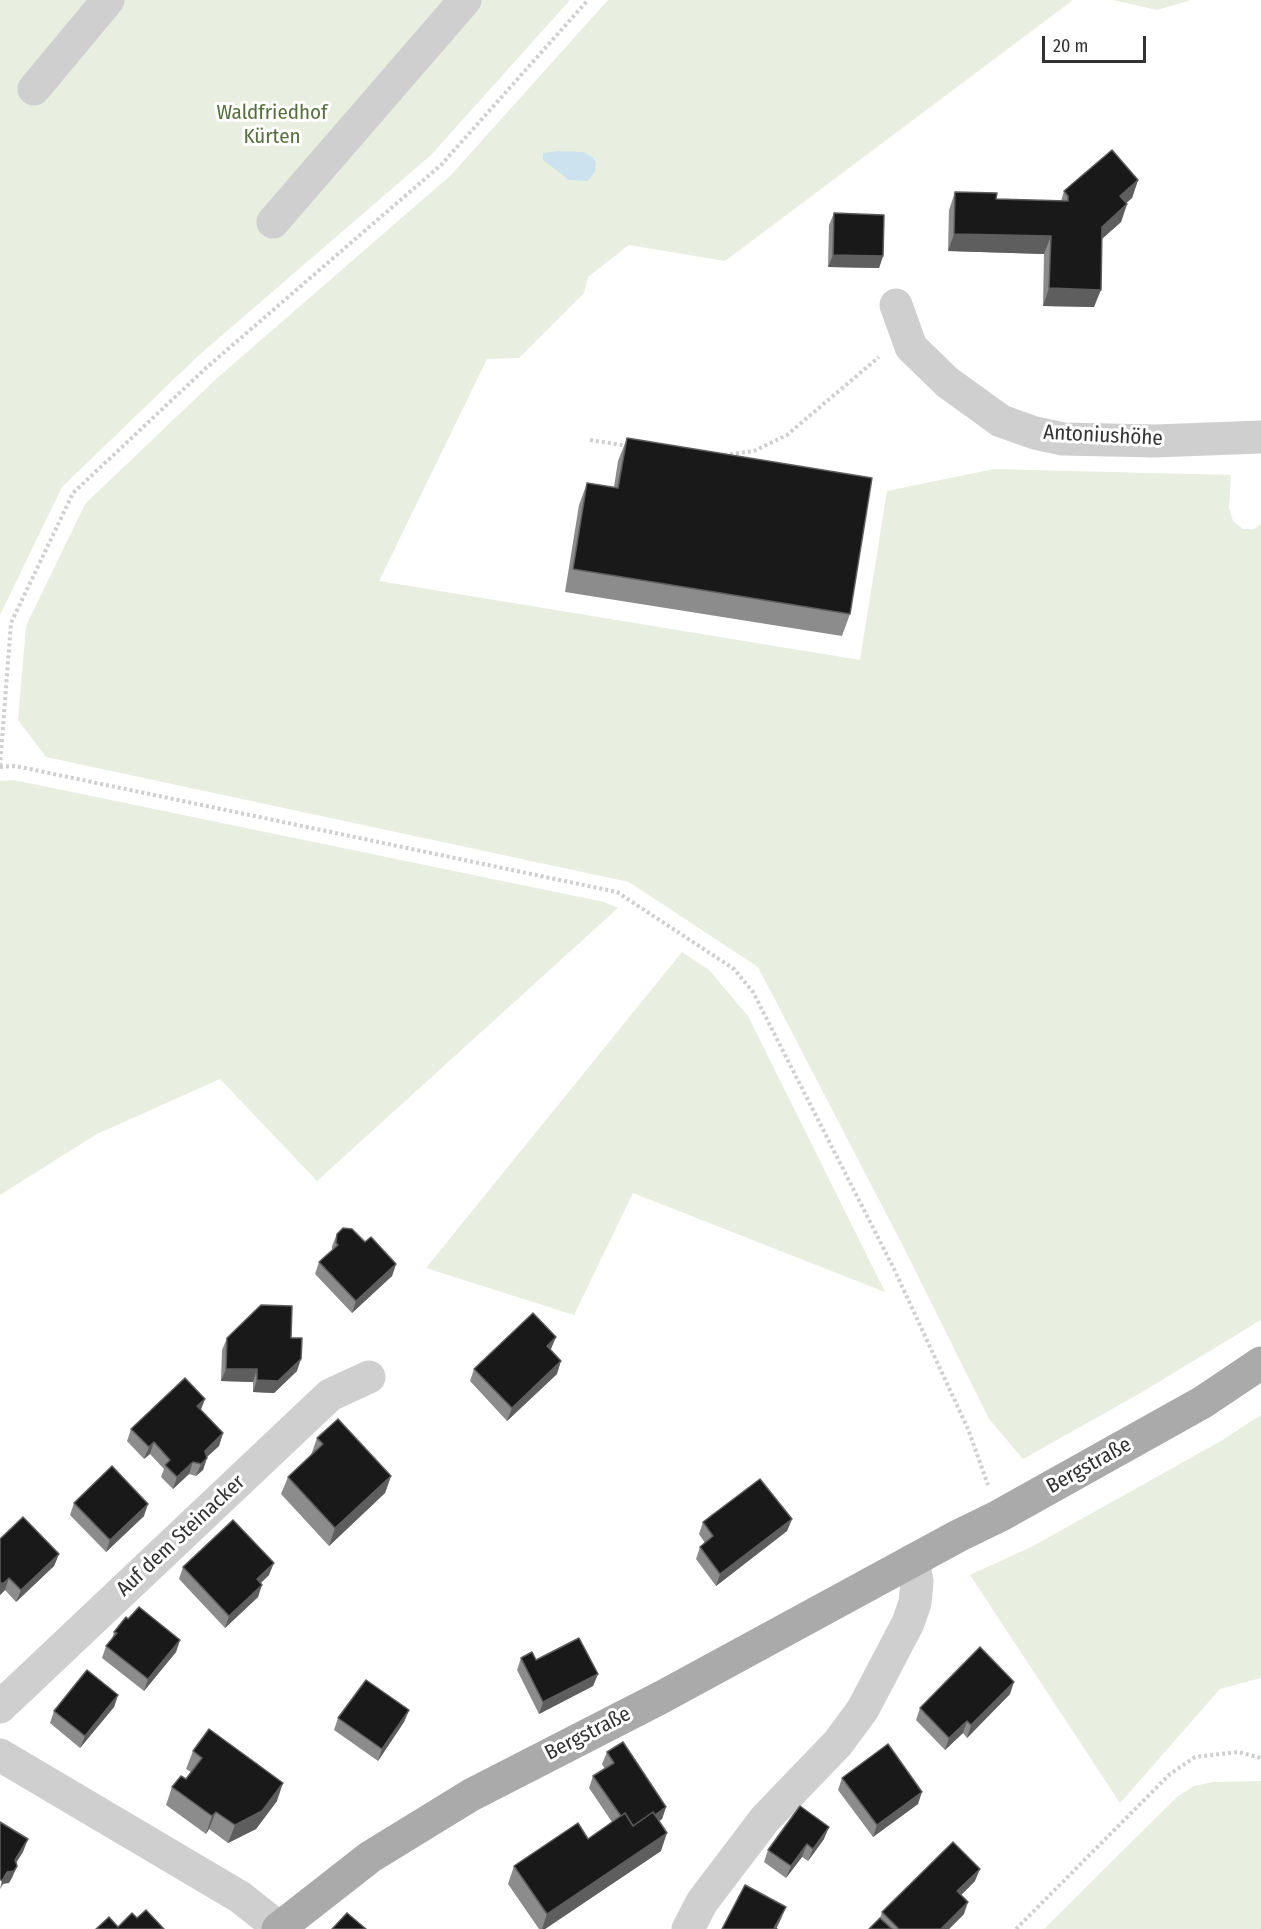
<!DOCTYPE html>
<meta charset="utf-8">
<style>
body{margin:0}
#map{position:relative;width:1261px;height:1929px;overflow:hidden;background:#fff;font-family:"Fira Sans Condensed",sans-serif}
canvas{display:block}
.scale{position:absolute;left:1042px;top:36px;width:104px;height:27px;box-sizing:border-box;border:3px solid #323232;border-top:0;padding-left:8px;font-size:18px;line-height:21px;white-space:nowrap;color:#323232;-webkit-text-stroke:4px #fff;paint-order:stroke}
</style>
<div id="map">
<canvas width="1261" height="1929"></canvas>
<div class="scale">20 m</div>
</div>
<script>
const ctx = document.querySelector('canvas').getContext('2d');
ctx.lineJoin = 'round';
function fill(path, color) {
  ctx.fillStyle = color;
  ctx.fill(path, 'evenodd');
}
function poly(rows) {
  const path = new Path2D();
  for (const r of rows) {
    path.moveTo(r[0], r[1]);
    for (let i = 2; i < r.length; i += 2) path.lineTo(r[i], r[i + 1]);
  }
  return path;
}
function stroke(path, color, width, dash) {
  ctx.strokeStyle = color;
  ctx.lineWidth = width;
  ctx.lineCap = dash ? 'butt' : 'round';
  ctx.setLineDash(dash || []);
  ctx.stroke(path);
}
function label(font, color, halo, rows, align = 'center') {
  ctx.font = font + ' "Fira Sans Condensed",sans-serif';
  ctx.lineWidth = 6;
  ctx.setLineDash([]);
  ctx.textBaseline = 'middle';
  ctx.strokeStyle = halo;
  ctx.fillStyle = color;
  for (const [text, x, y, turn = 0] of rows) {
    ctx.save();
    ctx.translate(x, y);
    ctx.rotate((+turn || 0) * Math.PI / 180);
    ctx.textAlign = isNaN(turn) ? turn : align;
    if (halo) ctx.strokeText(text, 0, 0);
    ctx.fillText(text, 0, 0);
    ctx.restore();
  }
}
fill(poly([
 [0,0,570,0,431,155,198,356,62,487,0,615],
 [608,0,1073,0,725,261,629,245,588,277,584,293,519,358,487,359,379,581,860,660,887,491,994,469,1231,475,1229,508,1233,521,1243,529,1254,529,1261,524,1261,1320,1137,1395,1023,1459,989,1419,903,1246,758,967,629,882,46,757,18,720,26,626,85,504,215,380,451,175],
 [582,152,569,179,543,160],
 [1113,0,1191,0,1157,10],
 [14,780,604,902,618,908,317,1181,220,1079,97,1134,0,1195,0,781],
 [682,952,709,970,748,1016,885,1292,633,1193,574,1315,426,1268],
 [1261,1415,1261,1678,1220,1689,1120,1803,970,1575,1033,1546,1221,1441],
 [1261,1781,1261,1929,1044,1929,1178,1796,1194,1786,1213,1782]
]), '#e8eee0');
fill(poly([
 [559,151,582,152,591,156,596,162,595,171,588,181,569,180,543,160,543,153]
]), '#cce2ee');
stroke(poly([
 [590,440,628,446],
 [724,455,754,451,787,435,879,357],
 [0,766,11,623,73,493,206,368,441,165,588,0],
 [0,767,14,766,30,769,617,892,734,969,753,992,894,1269,968,1429,988,1485],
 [1016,1929,1170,1774,1195,1757,1238,1752,1261,1758]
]), '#cfcfcf', 4, [3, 3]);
stroke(poly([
 [34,89,108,0],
 [273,222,465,0],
 [896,305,911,347,947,382,1001,421,1035,433,1063,439,1155,441,1261,437],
 [0,1707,330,1395,369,1377],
 [0,1755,240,1897,279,1928],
 [688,1929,702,1902,765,1819,838,1743,863,1709,908,1623,915,1603,917,1582,913,1560]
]), '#cfcfcf', 33);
stroke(poly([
 [278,1929,370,1857,471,1795,662,1697,958,1536,999,1516,1203,1402,1261,1363]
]), '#aaa', 33);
fill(poly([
 [1138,180,1132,198,1126,203,1127,204,1121,222,1102,239,1094,307,1043,306,1044,254,948,251,949,210,955,192,996,199,1061,201,1064,191],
 [834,213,883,256,879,268,828,267,829,225],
 [627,438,850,614,842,636,565,592,579,505,587,483,614,487,618,461],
 [337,1234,365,1242,396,1264,392,1276,352,1313,315,1274,319,1262,332,1250,332,1246],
 [227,1338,291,1338,297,1371,274,1393,253,1392,253,1382,221,1381,222,1350],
 [551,1349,550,1350,557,1374,507,1421,470,1381,474,1369],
 [205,1399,201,1410,223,1433,219,1446,207,1457,203,1470,196,1476,189,1474,173,1489,161,1477,164,1469,150,1454,144,1459,127,1441,131,1429],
 [317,1438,391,1476,385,1493,329,1546,281,1494,288,1477,311,1455],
 [74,1503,144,1516,106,1552,70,1515],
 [792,1519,787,1531,716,1586,696,1559,700,1547,705,1543,699,1534,703,1522],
 [0,1539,59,1554,54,1566,16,1602,5,1590,0,1595],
 [183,1567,269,1575,261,1583,258,1597,225,1628,179,1579],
 [128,1619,180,1640,176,1652,144,1691,102,1658,106,1646,112,1639,114,1632],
 [521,1658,536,1660,598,1674,593,1686,539,1714,517,1670],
 [1010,1694,967,1738,963,1733,945,1750,916,1720,920,1708],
 [118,1695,114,1707,80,1748,50,1723,54,1711],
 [409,1710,404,1722,378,1761,334,1730,338,1718],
 [193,1751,277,1801,256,1829,228,1843,209,1829,206,1834,166,1805,172,1787,186,1779,191,1772,186,1769],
 [607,1752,666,1807,662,1819,659,1821,661,1851,545,1929,539,1929,508,1884,514,1866,588,1839,612,1822,589,1788,593,1776,605,1769,602,1764],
 [842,1778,918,1804,873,1837,838,1790],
 [824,1839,808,1861,802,1857,786,1878,764,1862,768,1850],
 [975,1881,961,1895,964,1914,949,1929,869,1929,880,1918,882,1912]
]), '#8c8c8c');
fill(poly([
 [1138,180,1132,198,1114,214,1120,196],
 [1127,204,1121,222,1096,244,1102,227],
 [954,234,1051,236,1044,254,948,251],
 [833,255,883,256,879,268,828,267],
 [1049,288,1101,290,1094,307,1043,306],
 [396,1264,392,1276,352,1313,356,1301],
 [556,1337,551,1349,542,1358,547,1346],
 [301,1359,297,1371,274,1393,253,1392,257,1380],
 [561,1361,557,1374,507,1421,512,1408],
 [226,1369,257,1369,253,1382,221,1381],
 [205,1399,200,1411,197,1406],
 [223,1433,219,1446,200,1463,205,1451],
 [154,1442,150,1454,144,1459,149,1447],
 [207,1458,203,1470,196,1476,201,1464],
 [193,1462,189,1474,173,1489,177,1477],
 [391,1476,385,1493,329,1546,335,1528],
 [148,1504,144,1516,106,1552,110,1540],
 [792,1519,787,1531,716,1586,720,1574],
 [59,1554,54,1566,16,1602,21,1590],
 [274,1563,269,1575,252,1591,257,1579],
 [9,1578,5,1590,0,1595,0,1583],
 [262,1585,258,1597,225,1628,229,1616],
 [180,1640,176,1652,144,1691,148,1679],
 [598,1674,593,1686,539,1714,543,1702],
 [1014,1682,1010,1694,967,1738,971,1725],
 [118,1695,114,1707,80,1748,85,1736],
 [409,1710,404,1722,378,1761,382,1749],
 [967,1721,963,1733,945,1750,949,1738],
 [283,1783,277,1801,256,1829,228,1843,235,1825],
 [922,1792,918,1804,873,1837,877,1825],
 [666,1807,662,1819,626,1843,631,1831],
 [216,1812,209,1829,206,1834,212,1816],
 [829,1827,824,1839,808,1861,813,1849],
 [667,1833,661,1851,545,1929,542,1929,547,1914],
 [28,1839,23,1852,11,1871,17,1866,12,1878,9,1883,3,1884,0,1889,2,1881],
 [807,1844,802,1857,786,1878,791,1866],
 [980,1869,975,1881,953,1903,957,1891],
 [968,1902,964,1914,949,1929,941,1929],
 [786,1907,781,1919,776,1929,774,1929]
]), '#5e5e5e');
const building = poly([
 [1112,150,1138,180,1120,196,1127,204,1102,227,1101,290,1049,288,1051,236,954,234,955,192,997,193,996,199,1068,201,1068,196,1064,191,1112,150],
 [834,213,884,215,883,256,833,255,834,213],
 [627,438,872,478,850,614,573,569,587,483,618,488,627,438],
 [343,1228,352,1229,365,1242,371,1237,396,1264,356,1301,319,1262,338,1245,336,1243,337,1234,343,1228],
 [261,1305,292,1306,291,1338,302,1338,301,1359,278,1381,257,1380,257,1369,226,1369,227,1338,261,1305],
 [533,1313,556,1337,547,1346,561,1361,512,1408,474,1369,533,1313],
 [185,1378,205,1399,197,1406,223,1433,205,1451,207,1458,201,1464,193,1462,177,1477,165,1465,170,1460,154,1442,149,1447,131,1429,185,1378],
 [338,1419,391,1476,335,1528,288,1477,323,1444,317,1438,338,1419],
 [112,1466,148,1504,110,1540,74,1503,112,1466],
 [760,1479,792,1519,720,1574,700,1547,713,1536,703,1522,760,1479],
 [23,1517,59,1554,21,1590,9,1578,4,1583,0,1583,0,1539,23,1517],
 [233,1520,274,1563,257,1579,262,1585,229,1616,183,1567,233,1520],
 [139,1607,180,1640,148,1679,106,1646,117,1633,114,1632,126,1617,128,1619,139,1607],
 [579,1638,598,1674,543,1702,521,1658,532,1652,536,1660,579,1638],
 [980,1647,1014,1682,971,1725,967,1721,949,1738,920,1708,980,1647],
 [87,1670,118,1695,85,1736,54,1711,87,1670],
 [366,1680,409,1710,382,1749,338,1718,366,1680],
 [209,1729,283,1783,262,1811,235,1825,216,1812,212,1816,172,1787,181,1776,186,1779,202,1758,193,1751,209,1729],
 [623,1742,666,1807,655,1815,653,1812,633,1826,625,1813,621,1816,593,1776,614,1763,607,1752,623,1742],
 [888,1744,922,1792,877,1825,842,1778,888,1744],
 [800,1806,829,1827,813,1849,807,1844,791,1866,768,1850,800,1806],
 [653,1812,667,1833,547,1914,514,1866,578,1823,588,1839,625,1813,633,1826,653,1812],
 [0,1822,28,1839,15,1860,17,1866,14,1871,7,1872,2,1881,0,1879,0,1822],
 [953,1842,980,1869,957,1891,968,1902,941,1929,899,1929,882,1912,953,1842],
 [745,1885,786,1907,774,1928,777,1929,722,1929,745,1885],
 [146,1910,164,1929,96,1929,109,1917,118,1927,132,1913,137,1918,146,1910],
 [347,1913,366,1929,332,1929,347,1913],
 [880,1918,892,1929,869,1929,880,1918]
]);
fill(building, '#191919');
stroke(building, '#5e5e5e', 1.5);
label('21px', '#56703d', '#fff', [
 ["Waldfriedhof",272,113],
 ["Kürten",272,137]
]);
label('21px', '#323232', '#fff', [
 ["Antoniushöhe",1103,436,3],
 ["Bergstraße",1089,1466,-29],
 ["Auf dem Steinacker",181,1536,-43],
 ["Bergstraße",588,1734,-27]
]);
</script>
